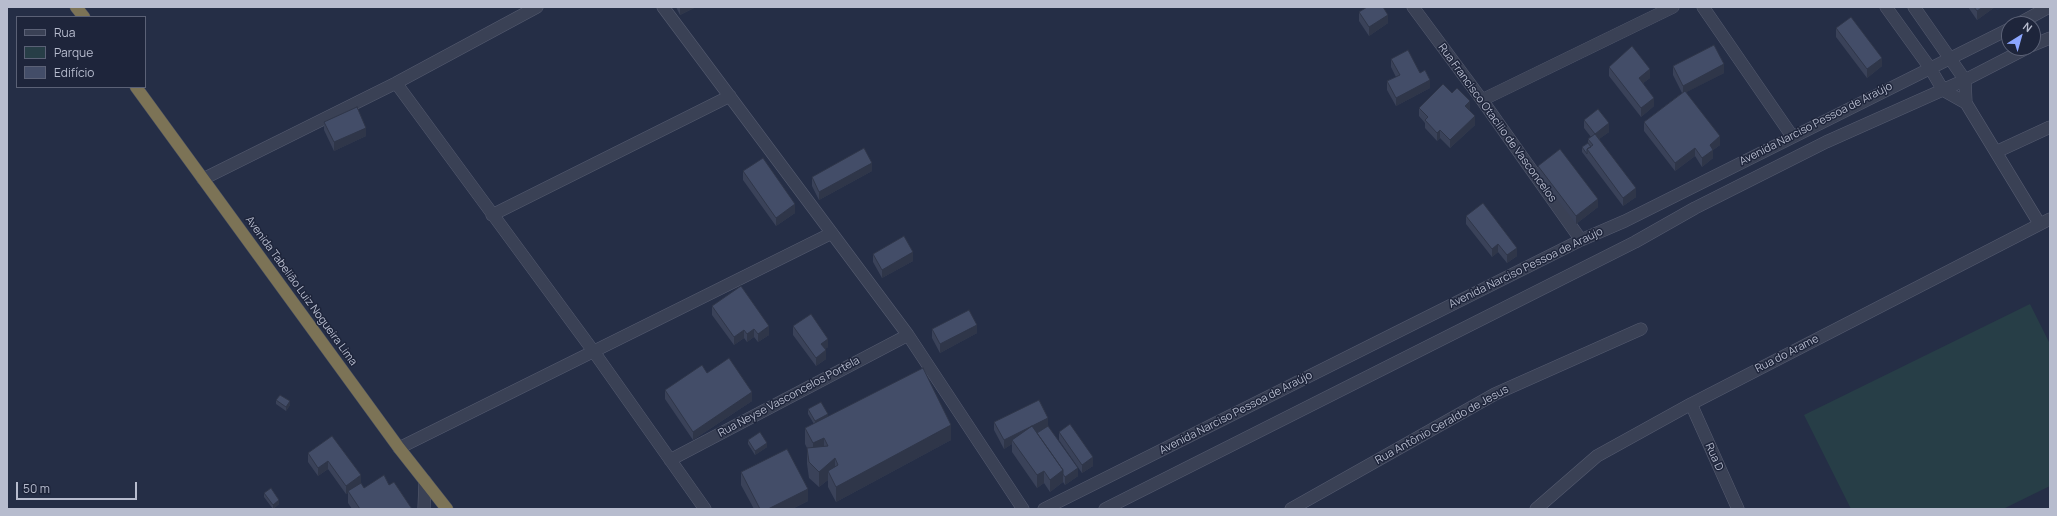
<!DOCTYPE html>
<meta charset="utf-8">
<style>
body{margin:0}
#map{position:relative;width:2057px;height:516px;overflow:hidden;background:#252e46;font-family:Manrope,sans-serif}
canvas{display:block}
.frame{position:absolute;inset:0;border:8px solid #b7bcce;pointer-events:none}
.legend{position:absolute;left:16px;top:16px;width:130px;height:72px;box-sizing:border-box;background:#1e253b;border:1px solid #5b6176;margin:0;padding:5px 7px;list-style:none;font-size:12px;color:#b7bcce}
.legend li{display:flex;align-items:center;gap:8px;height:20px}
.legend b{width:20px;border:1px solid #5b6176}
.north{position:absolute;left:2001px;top:16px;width:40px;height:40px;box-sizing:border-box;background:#1e253b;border:1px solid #5b6176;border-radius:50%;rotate:37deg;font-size:11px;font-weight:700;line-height:16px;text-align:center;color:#b7bcce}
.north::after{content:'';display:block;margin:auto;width:14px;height:18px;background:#8ca6ff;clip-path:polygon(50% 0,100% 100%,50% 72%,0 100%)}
.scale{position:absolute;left:16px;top:482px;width:121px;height:18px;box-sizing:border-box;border:2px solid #b7bcce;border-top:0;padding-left:5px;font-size:12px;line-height:14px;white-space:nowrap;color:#b7bcce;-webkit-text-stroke:3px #1e253b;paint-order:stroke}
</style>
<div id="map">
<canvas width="2057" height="516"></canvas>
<div class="frame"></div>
<ul class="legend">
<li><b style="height:5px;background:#3a4155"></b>Rua</li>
<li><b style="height:11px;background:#273e47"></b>Parque</li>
<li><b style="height:11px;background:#434d68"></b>Edifício</li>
</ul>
<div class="north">N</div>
<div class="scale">50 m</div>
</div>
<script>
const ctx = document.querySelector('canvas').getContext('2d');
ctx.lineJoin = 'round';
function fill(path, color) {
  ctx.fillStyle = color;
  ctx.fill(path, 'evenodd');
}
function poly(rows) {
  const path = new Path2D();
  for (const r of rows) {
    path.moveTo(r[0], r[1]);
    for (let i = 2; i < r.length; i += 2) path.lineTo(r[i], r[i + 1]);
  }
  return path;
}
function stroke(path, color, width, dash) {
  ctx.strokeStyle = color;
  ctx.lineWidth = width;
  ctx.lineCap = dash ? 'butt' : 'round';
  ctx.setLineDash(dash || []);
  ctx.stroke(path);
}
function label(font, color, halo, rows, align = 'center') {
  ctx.font = font + ' Manrope,sans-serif';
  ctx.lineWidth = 3;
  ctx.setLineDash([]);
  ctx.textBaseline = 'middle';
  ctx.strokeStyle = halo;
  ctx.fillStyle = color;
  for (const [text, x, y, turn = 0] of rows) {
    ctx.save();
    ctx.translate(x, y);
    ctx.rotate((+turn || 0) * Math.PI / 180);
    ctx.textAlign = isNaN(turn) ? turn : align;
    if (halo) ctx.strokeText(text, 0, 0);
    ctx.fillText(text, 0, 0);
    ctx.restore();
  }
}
fill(poly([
 [2030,304,2050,344,2050,486,2003,509,1851,509,1804,415]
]), '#273e47');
const minor = poly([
 [663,7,908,335,1023,509],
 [1413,7,1482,100,1581,240],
 [1703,7,1792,136],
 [1886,7,1930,68,1943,90,1966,103],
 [1914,7,1965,80,1966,103,2039,223],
 [2018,24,2049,7],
 [2033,45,2050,38],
 [396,83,594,352,705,509],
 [1482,100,1673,7],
 [1996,152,2050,127],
 [203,179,396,83,537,7],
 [492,215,730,96],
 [1691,404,1738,509],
 [399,448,832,233],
 [670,460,908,335],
 [424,509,425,481],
 [1044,509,1581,240,1625,221,2009,29],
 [1105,509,1635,242,1695,208,1826,142,1965,80,2027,48],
 [1291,509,1495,394,1641,329],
 [1536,509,1597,456,1691,404,2050,219]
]);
const highway = poly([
 [76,7,84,17],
 [136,87,399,448,447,509]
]);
stroke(minor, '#555b70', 13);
stroke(highway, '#444b60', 13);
stroke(minor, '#3a4155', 12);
stroke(highway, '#7c7356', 12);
fill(poly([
 [676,7,696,7,680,15],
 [1968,7,1995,7,1977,20],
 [1359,12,1388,23,1369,36,1359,21],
 [1836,28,1882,66,1867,78,1836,37],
 [1391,59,1420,73,1430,88,1396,106,1387,90,1387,81,1396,77,1391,67],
 [1673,66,1724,73,1686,92,1720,145,1713,150,1713,158,1702,167,1695,156,1675,171,1644,131,1644,122,1682,93,1673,75],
 [1609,67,1650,78,1643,83,1654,106,1641,117,1609,76],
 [1419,108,1470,110,1469,110,1475,125,1450,148,1440,138,1437,141,1425,128,1425,123,1419,116],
 [1584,120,1609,132,1599,139,1636,197,1623,206,1582,152,1582,147,1588,143,1588,139,1591,137,1584,128],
 [324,122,366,136,334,151,324,130],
 [1538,166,1598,207,1576,224,1538,174],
 [743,171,795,213,776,226,743,180],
 [872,171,819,200,812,186,812,177],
 [1466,216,1517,256,1507,263,1498,252,1492,257,1466,224],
 [873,254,913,261,882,278,873,262],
 [712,306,769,335,758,342,754,337,747,342,744,338,734,345,712,315],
 [793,326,828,347,825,349,826,359,816,366,793,335],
 [932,329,977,333,940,353,932,338],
 [707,373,752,401,693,440,665,399,665,390],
 [276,400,290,405,286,411,276,404],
 [808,409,828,417,951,440,836,502,828,487,828,480,819,487,809,478,807,464,807,448,805,444,805,428,814,424,808,414],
 [994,422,1048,426,1078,476,1065,485,1063,482,1050,492,1044,483,1037,488,1012,452,1012,444,1004,449,994,430],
 [1059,432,1093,466,1082,473,1059,440],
 [332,436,364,488,389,485,412,509,352,509,348,503,348,493,346,494,328,469,318,476,308,462,308,453],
 [748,440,767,447,755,455,748,444],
 [741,472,808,501,792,509,754,509,741,485],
 [264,493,279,504,273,509,264,497]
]), '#3a4259');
fill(poly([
 [680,7,696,7,680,15],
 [1983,7,1995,7,1977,20,1977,11],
 [1388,15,1388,23,1369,36,1369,27],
 [1882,58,1882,66,1867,78,1867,69],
 [1724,64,1724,73,1683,94,1683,86],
 [1650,69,1650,78,1639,86,1639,78],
 [1430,80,1430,88,1396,106,1396,98],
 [1654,98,1654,106,1641,117,1641,108],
 [1470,101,1470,110,1465,114,1465,106],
 [1475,116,1475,125,1450,148,1450,140],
 [1609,123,1609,132,1595,142,1595,134],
 [366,128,366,136,334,151,334,142],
 [1440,130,1440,138,1437,141,1437,133],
 [1720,136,1720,145,1713,150,1713,158,1702,167,1702,158,1710,145],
 [1695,148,1695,156,1675,171,1675,163],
 [872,163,872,171,819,200,819,192],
 [1636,188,1636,197,1623,206,1623,198],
 [1598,199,1598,207,1576,224,1576,216],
 [795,204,795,213,776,226,776,218],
 [1498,244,1498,252,1492,257,1492,249],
 [1517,248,1517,256,1507,263,1507,255],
 [913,252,913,261,882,278,882,270],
 [977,325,977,333,940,353,940,344],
 [769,326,769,335,758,342,758,334],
 [754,329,754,337,747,342,747,334],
 [744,330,744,338,734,345,734,337],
 [828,339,828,347,821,352,821,344],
 [826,350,826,359,816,366,816,358],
 [752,392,752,401,693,440,693,432],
 [290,401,290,405,286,411,286,407],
 [828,414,828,418,815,425,815,421],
 [1048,418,1048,427,1015,443,1012,440,1012,444,1004,449,1004,440],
 [951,425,951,440,836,502,836,487],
 [824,438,824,453,813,459,813,443],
 [767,443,767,447,755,455,755,451],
 [1093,457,1093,466,1082,473,1082,465],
 [835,458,835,474,828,471,828,480,819,487,819,472],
 [328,461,328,469,318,476,318,468],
 [1078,468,1078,476,1065,485,1065,477],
 [1063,470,1063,482,1050,492,1050,480],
 [1044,471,1044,483,1037,488,1037,475],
 [361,475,361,484,348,491,348,493,346,494,346,486],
 [808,489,808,501,792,509,768,509],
 [279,500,279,504,273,509,273,505]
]), '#2f3649');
const building = poly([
 [1367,7,1383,7,1388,15,1369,27,1359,12,1367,7],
 [1974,7,1983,7,1977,11,1974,7],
 [1851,17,1882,58,1867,69,1836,28,1851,17],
 [1714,45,1724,64,1683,86,1673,66,1714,45],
 [1632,46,1650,69,1639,78,1654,98,1641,108,1609,67,1632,46],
 [1408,50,1420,73,1425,70,1430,80,1396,98,1387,81,1400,75,1391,59,1408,50],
 [1443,84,1452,93,1457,88,1470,101,1465,106,1475,116,1450,140,1440,130,1437,133,1425,120,1428,117,1419,108,1443,84],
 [1685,91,1720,136,1710,145,1713,150,1702,158,1695,148,1675,163,1644,122,1685,91],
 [357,107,366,128,334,142,324,122,357,107],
 [1598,109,1609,123,1595,134,1584,120,1598,109],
 [1595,134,1636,188,1623,198,1587,149,1593,145,1588,139,1595,134],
 [1588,143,1591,147,1587,149,1587,154,1582,147,1588,143],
 [864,148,872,163,819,192,812,177,864,148],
 [1560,149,1598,199,1576,216,1538,166,1560,149],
 [763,158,795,204,776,218,743,171,763,158],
 [1483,203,1517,248,1507,255,1498,244,1492,249,1466,216,1483,203],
 [904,236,913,252,882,270,873,254,904,236],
 [741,286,769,326,758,334,754,329,747,334,744,330,734,337,712,306,741,286],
 [969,310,977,325,940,344,932,329,969,310],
 [811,314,828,339,821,344,826,350,816,358,793,326,811,314],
 [729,358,752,392,693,432,665,390,702,365,707,373,729,358],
 [923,368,951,425,836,487,828,471,838,465,835,458,819,472,809,462,807,448,828,446,824,438,813,443,805,428,923,368],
 [280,395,290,401,286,407,276,400,280,395],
 [1039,400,1048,418,1004,440,994,422,1039,400],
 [821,402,828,414,815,421,808,409,821,402],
 [1070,424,1093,457,1082,465,1059,432,1070,424],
 [1032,426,1063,470,1050,480,1044,471,1037,475,1012,440,1032,426],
 [1048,426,1078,468,1065,477,1063,474,1063,470,1037,433,1048,426],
 [760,432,767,443,755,451,748,440,760,432],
 [332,436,361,475,346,486,328,461,318,468,308,453,332,436],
 [787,449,808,489,768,509,760,509,741,472,787,449],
 [384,475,389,485,394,482,412,509,360,509,348,491,361,483,364,488,384,475],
 [271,488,279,500,273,505,264,493,271,488]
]);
fill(building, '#434d68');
stroke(building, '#2f3649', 1);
label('11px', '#b7bcce', '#1e253b', [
 ["Rua Francisco Otacilio de Vasconcelos",1497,123,54],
 ["Avenida Narciso Pessoa de Araújo",1816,124,-27],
 ["Avenida Narciso Pessoa de Araújo",1526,268,-26],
 ["Avenida Tabelião Luiz Nogueira Lima",301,291,54],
 ["Rua do Arame",1787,354,-27],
 ["Rua Neyse Vasconcelos Portela",789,397,-28],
 ["Avenida Narciso Pessoa de Araújo",1236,413,-27],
 ["Rua Antônio Geraldo de Jesus",1442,425,-29],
 ["Rua D",1714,457,66]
]);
</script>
